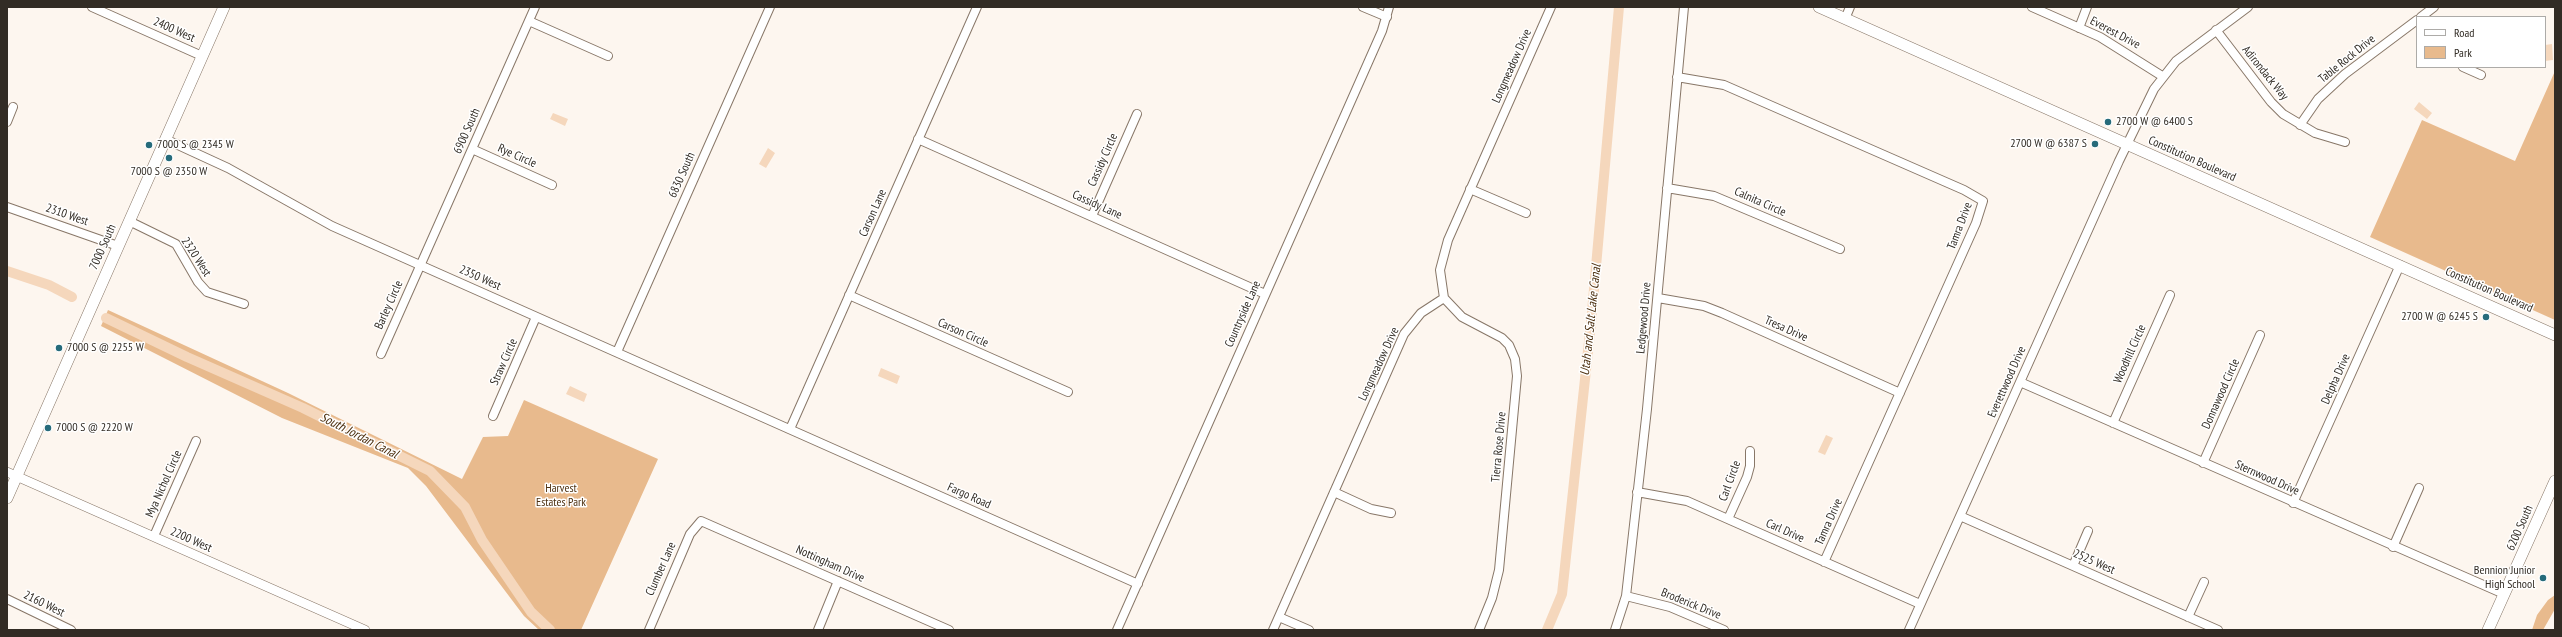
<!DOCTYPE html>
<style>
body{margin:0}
#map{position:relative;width:2562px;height:637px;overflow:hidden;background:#fdf6ef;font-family:"PT Sans Narrow",sans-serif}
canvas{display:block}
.frame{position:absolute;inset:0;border:8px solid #322c25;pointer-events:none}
.legend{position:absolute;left:2416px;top:16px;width:130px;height:52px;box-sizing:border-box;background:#fff;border:1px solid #adaba8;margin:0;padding:5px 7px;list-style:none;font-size:12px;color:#322c25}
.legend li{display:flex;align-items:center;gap:8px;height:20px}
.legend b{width:20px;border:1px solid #adaba8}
</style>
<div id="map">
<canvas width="2562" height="637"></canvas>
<div class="frame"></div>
<ul class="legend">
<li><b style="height:5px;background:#fff"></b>Road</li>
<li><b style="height:11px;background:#e8ba8d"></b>Park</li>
</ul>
</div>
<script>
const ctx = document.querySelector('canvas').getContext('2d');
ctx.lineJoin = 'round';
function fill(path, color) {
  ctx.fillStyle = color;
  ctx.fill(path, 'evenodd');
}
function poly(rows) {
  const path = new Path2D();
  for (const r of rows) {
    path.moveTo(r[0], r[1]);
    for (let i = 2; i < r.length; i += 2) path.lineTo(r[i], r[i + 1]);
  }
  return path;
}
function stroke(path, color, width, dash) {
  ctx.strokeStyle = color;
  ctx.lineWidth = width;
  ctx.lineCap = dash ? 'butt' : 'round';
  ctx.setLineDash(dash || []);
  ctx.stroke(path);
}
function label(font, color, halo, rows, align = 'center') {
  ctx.font = font + ' "PT Sans Narrow",sans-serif';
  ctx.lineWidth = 3;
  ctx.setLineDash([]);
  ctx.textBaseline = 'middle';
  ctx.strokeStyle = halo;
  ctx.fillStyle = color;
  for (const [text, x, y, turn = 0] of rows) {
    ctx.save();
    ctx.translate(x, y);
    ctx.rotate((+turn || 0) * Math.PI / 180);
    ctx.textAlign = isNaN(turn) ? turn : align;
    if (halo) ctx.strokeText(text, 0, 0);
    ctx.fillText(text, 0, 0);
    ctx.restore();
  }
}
fill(poly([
 [2555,71,2555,320,2370,237,2422,120,2515,161],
 [108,310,288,393,462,479,483,437,508,436,524,400,658,459,581,630,539,630,524,616,426,486,408,468,282,418,101,326],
 [2555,595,2555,609,2543,630,2532,630,2537,615,2548,600]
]), '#e8ba8d');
fill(poly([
 [2552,44,2553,60,2545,61,2545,45],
 [2419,102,2432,113,2427,119,2414,109],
 [553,113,568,119,565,126,550,119],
 [768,148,775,153,766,168,759,164],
 [881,368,900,376,897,384,878,376],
 [570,386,587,394,584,402,566,394],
 [1826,435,1833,438,1825,455,1818,452]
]), '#f5d7bc');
stroke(poly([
 [7,271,49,285,72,297],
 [106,318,187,357,303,408,430,471,465,507,482,540,531,612,550,630],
 [1547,630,1562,594,1591,323,1619,7]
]), '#f5d7bc', 10);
const minor = poly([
 [92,7,202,56],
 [1363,7,1387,17],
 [2032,7,2100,37,2162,76],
 [2421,17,2434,7],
 [1845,19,1850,7],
 [529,21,608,56],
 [2079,28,2087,7],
 [2216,30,2271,102,2283,114,2315,133,2345,142],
 [2463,67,2481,75],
 [1677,77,1724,85,1964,190,1983,201,1976,223,1824,562],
 [7,122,13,107],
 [2300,125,2318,99,2345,74,2417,20],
 [165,139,228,168,332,226,1138,584],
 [918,139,1265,294],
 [472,149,552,185],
 [1667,188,1714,196,1840,249],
 [1470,189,1526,213],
 [7,207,118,246],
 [1092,216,1137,114],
 [129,221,176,244,198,282,207,292,244,304],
 [849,295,1068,392],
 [1444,298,1462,317,1502,338,1509,345,1515,359,1517,376,1499,570,1492,598,1479,630],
 [1658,298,1704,306,1722,313,1900,393],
 [617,352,770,7],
 [381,354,535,7],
 [2020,382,2504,594],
 [493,416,536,317],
 [2113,423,2170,295],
 [790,429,977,7],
 [2203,463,2260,335],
 [1334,492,1371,509,1391,513],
 [1637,492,1687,501,1920,604],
 [2293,503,2400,265],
 [1960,516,2218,630],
 [1728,519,1747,477,1750,466,1750,451],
 [154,536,196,441],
 [2393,547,2419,488],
 [2073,566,2088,531],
 [1626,596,1670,607,1724,630],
 [7,599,71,630],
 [1279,617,1309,630],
 [2188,617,2204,582],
 [649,630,690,534,701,521,949,630],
 [818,630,838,581],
 [1117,630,1382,31,1389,7],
 [1273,630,1404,334,1421,313,1444,298,1440,270,1448,240,1551,7],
 [1615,630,1626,596,1647,409,1684,7],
 [1909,630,2119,161,2154,89,2176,61,2248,7]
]);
const tertiary = poly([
 [7,472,365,630]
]);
const secondary = poly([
 [1819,7,2555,335],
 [7,498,224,7],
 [2488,630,2555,481]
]);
stroke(minor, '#887768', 10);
stroke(tertiary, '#887768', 10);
stroke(secondary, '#887768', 12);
stroke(minor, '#fff', 8);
stroke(tertiary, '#fff', 9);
stroke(secondary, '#fff', 11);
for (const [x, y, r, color] of [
 [2108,122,4,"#266b7b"],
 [2095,144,4,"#266b7b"],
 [149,145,4,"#266b7b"],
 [169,158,4,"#266b7b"],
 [2486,317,4,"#266b7b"],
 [59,348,4,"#266b7b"],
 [48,428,4,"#266b7b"],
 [2543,578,4,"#266b7b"]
]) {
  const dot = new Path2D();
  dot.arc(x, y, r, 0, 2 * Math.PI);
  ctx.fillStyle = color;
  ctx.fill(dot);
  stroke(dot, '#fff', 1.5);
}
label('12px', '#322c25', '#fff', [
 ["2400 West",174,30,24],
 ["Everest Drive",2115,33,28],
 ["Table Rock Drive",2347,59,-39],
 ["Longmeadow Drive",1512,66,-66],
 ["Adirondack Way",2265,73,51],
 ["6900 South",467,131,-66],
 ["Rye Circle",517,156,24],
 ["Constitution Boulevard",2192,159,24],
 ["Cassidy Circle",1103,160,-66],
 ["6830 South",682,175,-66],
 ["Calnita Circle",1760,202,24],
 ["Cassidy Lane",1097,205,24],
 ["Carson Lane",873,213,-66],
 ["2310 West",67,215,19],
 ["Tamra Drive",1960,226,-69],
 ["7000 South",103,247,-66],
 ["2320 West",196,257,57],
 ["2350 West",480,278,24],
 ["Constitution Boulevard",2489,290,24],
 ["Barley Circle",389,305,-66],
 ["Countryside Lane",1243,314,-66],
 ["Ledgewood Drive",1644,318,-85],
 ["Tresa Drive",1786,329,24],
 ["Carson Circle",963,333,24],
 ["Woodhill Circle",2130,354,-66],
 ["Straw Circle",504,362,-66],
 ["Longmeadow Drive",1379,364,-65],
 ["Delpha Drive",2336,379,-66],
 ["Everettwood Drive",2007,382,-66],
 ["Donnawood Circle",2221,394,-66],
 ["Tierra Rose Drive",1499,447,-85],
 ["Sternwood Drive",2267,478,24],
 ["Carl Circle",1730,481,-70],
 ["Mya Nichol Circle",164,484,-66],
 ["Fargo Road",969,496,24],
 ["Tamra Drive",1829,522,-66],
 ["6200 South",2520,528,-66],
 ["Carl Drive",1785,531,24],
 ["2200 West",191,540,24],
 ["2525 West",2094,562,24],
 ["Nottingham Drive",830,564,24],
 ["Clumber Lane",661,569,-66],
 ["2160 West",44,604,26],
 ["Broderick Drive",1691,604,22]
]);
label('12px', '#322c25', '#fff', [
 ["2700 W @ 6400 S",2116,122],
 ["2700 W @ 6387 S",2087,144,"right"],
 ["7000 S @ 2345 W",157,145],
 ["7000 S @ 2350 W",169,172,"center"],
 ["2700 W @ 6245 S",2478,317,"right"],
 ["7000 S @ 2255 W",67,348],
 ["7000 S @ 2220 W",56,428],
 ["Bennion Junior",2535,571,"right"],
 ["High School",2535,585,"right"]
], 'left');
label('12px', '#4e3111', '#fff', [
 ["Harvest",561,489],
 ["Estates Park",561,503]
]);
label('italic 13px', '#4c2f0f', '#fff', [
 ["Utah and Salt Lake Canal",1591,320,-84],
 ["South Jordan Canal",359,436,27]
]);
</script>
